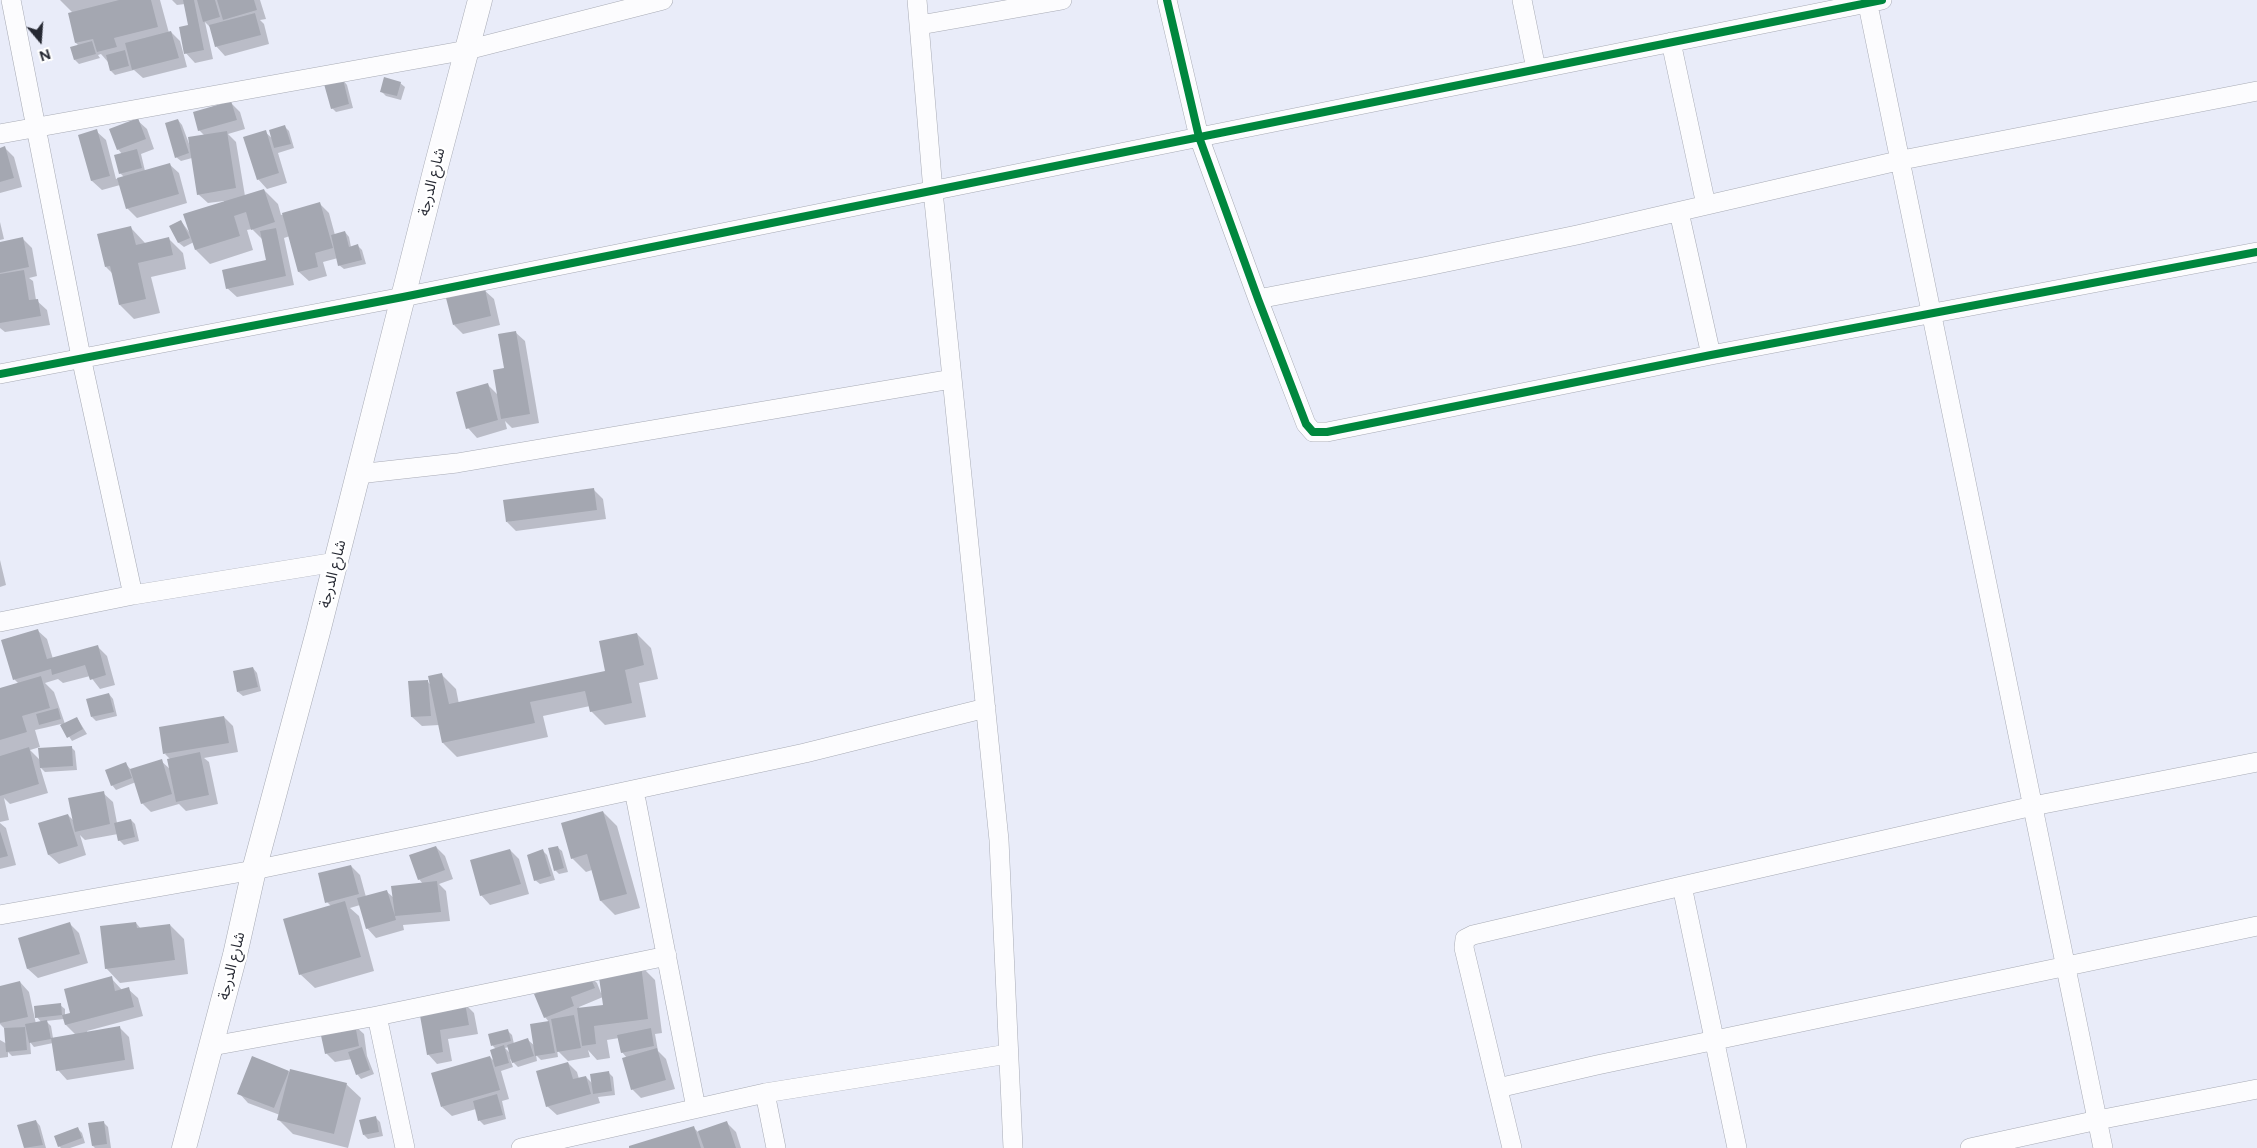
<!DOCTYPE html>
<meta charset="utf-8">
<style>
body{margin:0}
#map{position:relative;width:2257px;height:1148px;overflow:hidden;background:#e9ecf9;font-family:Figtree,sans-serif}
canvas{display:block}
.north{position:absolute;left:15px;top:15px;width:50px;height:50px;-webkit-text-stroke:4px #fff;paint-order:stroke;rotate:162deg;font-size:14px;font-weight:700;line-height:20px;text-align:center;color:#262933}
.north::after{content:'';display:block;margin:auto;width:18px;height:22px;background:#262933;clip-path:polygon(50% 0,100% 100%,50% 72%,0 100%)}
</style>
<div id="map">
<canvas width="2257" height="1148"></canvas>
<div class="north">N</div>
</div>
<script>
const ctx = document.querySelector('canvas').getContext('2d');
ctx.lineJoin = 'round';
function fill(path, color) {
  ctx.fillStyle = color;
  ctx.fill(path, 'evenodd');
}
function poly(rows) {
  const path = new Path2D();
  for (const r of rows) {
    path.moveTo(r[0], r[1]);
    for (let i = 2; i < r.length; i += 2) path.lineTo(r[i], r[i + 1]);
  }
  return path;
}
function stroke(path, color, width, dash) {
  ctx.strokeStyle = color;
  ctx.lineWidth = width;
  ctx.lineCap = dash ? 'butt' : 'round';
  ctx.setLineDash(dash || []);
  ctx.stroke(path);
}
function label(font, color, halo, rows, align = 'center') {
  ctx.font = font + ' Figtree,"Noto Sans Arabic",sans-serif';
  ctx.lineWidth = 5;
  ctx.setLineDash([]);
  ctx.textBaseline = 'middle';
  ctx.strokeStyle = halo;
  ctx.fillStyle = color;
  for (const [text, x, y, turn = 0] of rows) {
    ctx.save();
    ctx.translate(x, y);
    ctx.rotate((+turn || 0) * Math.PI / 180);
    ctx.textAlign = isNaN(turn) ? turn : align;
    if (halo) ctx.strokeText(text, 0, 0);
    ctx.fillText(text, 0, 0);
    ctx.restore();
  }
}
fill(poly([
 [60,0,160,0,169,33,171,32,180,41,187,67,143,78,134,70,115,75,111,71,108,62,101,54,98,55,100,58,79,64,75,60,79,46,76,43,73,13],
 [172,0,260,0,266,19,260,20,264,24,269,44,225,56,216,46,211,28,205,22,213,59,195,63,184,51,190,26,185,4,177,5],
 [343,80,347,85,353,108,336,112,332,108],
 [400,83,405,87,401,100,386,96,381,91],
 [231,103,240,112,245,129,228,134,236,142,245,196,264,190,278,204,281,215,320,204,329,213,335,235,345,232,349,237,351,247,358,246,362,250,366,264,344,269,339,265,338,258,323,262,327,276,309,281,299,272,290,236,284,238,294,285,237,297,227,288,268,261,263,240,252,229,247,230,253,250,210,264,196,250,194,242,184,247,179,243,171,226,181,221,192,236,224,202,224,201,208,203,198,194,192,158,181,161,176,157,178,120,182,125,191,149,205,136,199,130],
 [137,120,147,129,154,149,141,154,145,171,169,164,179,173,187,203,137,218,127,208,120,185,102,190,92,181,96,131,106,140,116,179,124,177,120,173,122,154,118,149],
 [285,127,289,131,294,148,278,153,287,183,267,189,258,179,265,132,273,139],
 [5,148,14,157,22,187,0,193,0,149],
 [0,222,4,239,0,240],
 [131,228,146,244,168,238,183,253,186,269,151,277,160,313,134,319,120,305,113,274,106,267],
 [22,238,32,248,37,276,29,278,33,281,36,300,47,310,50,325,5,332,0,328,0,243],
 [484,290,494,299,500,325,463,334,454,325],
 [515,332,525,341,539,423,512,428,505,421,507,429,477,438,468,428,488,385,498,395],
 [593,489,603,499,606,519,516,531,507,522],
 [0,560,6,585,0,587],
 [37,630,47,639,53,659,97,646,107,656,115,685,100,689,90,676,63,683,58,679,45,683,54,692,65,724,77,718,87,734,72,741,61,724,44,728,35,730,40,747,30,750,40,760,71,747,75,751,77,770,45,772,40,767,48,793,10,804,4,798,9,820,0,822,0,689,19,684,15,680,3,640],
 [637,634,651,648,658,679,639,683,646,717,605,725,591,711,590,706,543,716,548,737,457,757,443,743,439,725,422,726,412,717,427,681,430,684,442,675,456,689,459,704,607,672],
 [253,668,257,673,261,691,243,696,238,692],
 [109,694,113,699,117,716,96,721,92,717],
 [224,717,233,726,238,752,204,758,209,762,218,804,186,811,179,804,151,812,142,803,136,782,116,790,112,785,126,764,131,770,161,761,170,769,170,759,165,754],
 [103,793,113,802,117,823,131,820,135,824,139,841,124,845,119,840,118,834,85,840,80,835,86,855,59,864,49,855,40,824,68,815,74,821],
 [603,812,617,826,640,908,615,915,601,901,592,870,586,872,572,858],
 [0,823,6,828,16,865,0,869],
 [436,847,445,856,453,879,439,884,446,891,450,921,403,925,404,930,376,938,367,928,360,905,350,908,359,916,374,971,315,988,300,974,331,906,327,902,351,866,360,875,366,897,386,891,394,898,423,884,419,879],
 [557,847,562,851,568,872,559,874,555,870],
 [510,850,519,859,529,894,490,905,481,895],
 [543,851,547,855,555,880,540,884,535,880],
 [136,923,141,929,170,925,184,939,188,974,120,983,106,968],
 [70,924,79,933,88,963,38,978,28,969,19,939],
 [641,966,655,980,662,1033,655,1034,658,1051,666,1059,675,1089,641,1098,632,1089,627,1058,622,1052,619,1038,607,1040,610,1058,597,1060,588,1050,590,1057,568,1061,557,1050,558,1057,541,1060,536,1055,537,1061,518,1067,510,1059,513,1067,501,1071,509,1099,502,1101,506,1119,484,1125,480,1121,476,1109,452,1116,442,1107,490,1057,495,1062,496,1049,493,1046,490,1035,507,1030,512,1035,514,1044,528,1040,535,1046,531,1025,549,1022,545,1017,588,974,597,983,601,993],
 [603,997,604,1006,580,1009,579,1007],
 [509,1047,511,1054,505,1048],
 [111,978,122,990,128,989,138,998,143,1016,87,1031,88,1033,119,1027,129,1037,134,1069,67,1080,58,1070,53,1043,34,1047,30,1042,31,1054,12,1056,8,1052,8,1057,0,1058,0,1040,7,1044,6,1030,0,1024,0,987,20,982,29,992,36,1024,42,1023,36,1016,60,1005,65,1009,65,1015,72,1014],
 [64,1019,66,1025,76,1035,53,1038,51,1026,46,1021],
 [465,1004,474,1013,478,1034,448,1039,452,1061,437,1064,428,1054,421,1012],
 [354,1025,364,1034,367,1056,374,1074,361,1079,357,1074,352,1059,335,1062,326,1053],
 [568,1063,577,1072,579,1079,586,1077,593,1084,608,1072,613,1077,615,1095,598,1097,600,1103,557,1115,547,1106],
 [289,1072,346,1084,361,1098,348,1148,293,1134,279,1120,280,1115,248,1103,239,1093],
 [375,1117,380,1122,383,1136,368,1139,364,1135],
 [36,1121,40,1126,46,1148,25,1148,19,1126],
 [103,1122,108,1127,111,1148,95,1148,93,1146],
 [727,1123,736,1132,741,1148,631,1148,694,1128,698,1132],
 [78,1129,82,1133,85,1143,70,1148,61,1148,59,1146]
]), '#0003');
fill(poly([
 [119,0,151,0,158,27,114,38,117,47,97,52,93,39,75,43,68,13],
 [183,0,194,0,204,50,184,54,179,27,188,25],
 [197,0,215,0,220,17,203,22],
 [217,0,254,0,257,10,223,20],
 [255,13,261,35,215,47,209,25],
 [171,31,179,58,132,70,125,43],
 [92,41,96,54,74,60,70,47],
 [125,50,129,66,110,71,106,55],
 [384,77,401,82,397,96,380,92],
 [343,79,349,104,331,109,324,84],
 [231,101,237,120,198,131,193,112],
 [138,118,146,139,117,150,109,129],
 [178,119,189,153,175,158,165,123],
 [285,125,291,144,274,148,269,130],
 [97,129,110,176,91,181,78,135],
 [266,130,279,173,257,180,243,137],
 [227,131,236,188,197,195,188,137],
 [5,146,14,178,0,182,0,148],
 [137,149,142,168,119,174,114,155],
 [170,163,179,194,126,209,117,178],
 [264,189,275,222,251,230,246,212,234,216,240,236,195,250,183,214],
 [320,202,333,248,315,253,318,267,298,272,282,213],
 [181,220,190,238,178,243,169,226],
 [131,226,136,245,169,237,173,255,138,263,146,299,119,305,110,266,105,267,97,234],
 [276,228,286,276,226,289,222,270,266,260,260,231],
 [345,231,349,247,358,244,362,260,338,266,331,235],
 [23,237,29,267,0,273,0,242],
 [24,270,29,300,38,299,41,316,0,323,0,274],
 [485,289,491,316,453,325,446,298],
 [516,331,530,414,501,419,493,370,504,368,498,334],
 [488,383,498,420,466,429,456,392],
 [594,488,597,510,506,522,503,500],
 [38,629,47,659,98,645,106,675,90,680,85,665,52,675,51,669,13,680,1,640],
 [637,633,644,665,625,670,632,703,590,712,585,691,530,702,535,723,442,743,428,676,442,673,449,704,605,671,599,641],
 [253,667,258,687,237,692,233,671],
 [41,676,50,708,22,716,27,732,0,740,0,688],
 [428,680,431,716,411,717,408,681],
 [109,693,114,712,91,717,86,699],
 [58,708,61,719,39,725,36,714],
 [224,716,229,743,163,754,159,727],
 [77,717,83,729,67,738,60,725],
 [72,746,73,766,40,768,38,748],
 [29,747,39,784,0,796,0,756],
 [200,752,209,795,176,802,167,759],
 [162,759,172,794,141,804,130,769],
 [126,762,132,778,111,786,105,770],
 [104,791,110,824,75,832,68,798],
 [603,811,627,894,600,901,587,854,571,859,561,823],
 [68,814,78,846,48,855,38,823],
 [131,819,135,837,118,841,114,823],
 [0,831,8,856,0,858],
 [436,846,445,870,418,880,409,855],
 [558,846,564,868,554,871,548,848],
 [510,849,521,884,480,896,470,860],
 [543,849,551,876,534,881,527,855],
 [351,865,359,894,325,903,318,873],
 [437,881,441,912,395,916,396,920,366,929,357,898,387,890,395,916,391,886],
 [345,901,361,957,299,975,283,919],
 [70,922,80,954,27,969,18,938],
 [136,922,137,928,170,924,175,960,105,969,100,926],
 [641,965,648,1019,594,1026,596,1044,582,1046,577,1008,603,1005,598,971],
 [588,972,595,988,571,997,574,1006,544,1018,534,994],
 [112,976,115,991,129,987,134,1007,65,1025,62,1015,70,1013,64,989],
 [20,981,28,1017,0,1023,0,986],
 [61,1003,62,1015,35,1018,34,1006],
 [465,1003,469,1025,440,1030,443,1052,427,1055,419,1010],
 [574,1015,581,1048,557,1052,551,1019],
 [47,1020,51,1039,29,1043,25,1024],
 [549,1021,555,1053,535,1056,530,1024],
 [355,1024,359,1046,325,1054,320,1031],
 [120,1026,125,1060,56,1071,51,1038],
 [25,1027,27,1050,6,1052,4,1028],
 [651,1028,654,1046,621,1053,617,1035],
 [508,1029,511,1041,491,1046,488,1034],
 [528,1038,534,1056,512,1063,507,1045],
 [504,1045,509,1063,495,1067,490,1050],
 [362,1047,370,1070,356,1075,348,1052],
 [657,1048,666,1080,631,1090,622,1058],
 [252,1056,289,1071,274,1108,237,1094],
 [490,1056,500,1090,441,1107,431,1073],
 [568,1062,573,1079,586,1076,591,1094,546,1107,536,1071],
 [290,1069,347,1083,334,1134,277,1120],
 [609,1071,612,1091,593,1094,590,1074],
 [497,1094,503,1115,478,1121,473,1101],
 [376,1116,379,1132,363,1135,359,1120],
 [36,1120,43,1145,24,1148,17,1125],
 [104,1121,107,1144,92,1146,88,1123],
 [727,1121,736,1148,704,1148,698,1131],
 [694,1126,701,1148,629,1148,629,1146],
 [78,1127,82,1138,58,1147,54,1136]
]), '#a4a7b1');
const minor = poly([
 [11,0,81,357,133,595],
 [917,0,933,191,999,840,1013,1148],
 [1167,0,1199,137,1258,299,1306,424,1313,432,1327,432,1711,355,2257,252],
 [1522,0,1536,69],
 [1867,0,2103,1148],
 [920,25,1062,0],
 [1671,42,1706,205],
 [0,134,467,50,663,0],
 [1679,212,1711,355],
 [1258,299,1423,267,1577,235,1902,160,2257,91],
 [0,374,403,297,1882,0],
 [358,474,457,463,952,379],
 [0,622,133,595,336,562],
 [634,790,696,1108],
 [1682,886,1737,1148],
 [0,915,254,870,437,832,805,753,986,708],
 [377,1016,405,1148],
 [212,1046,377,1016,667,956],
 [1498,1088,1597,1065,2257,926],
 [765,1093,776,1148],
 [521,1148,765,1093,1008,1054],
 [1512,1148,1464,948,1465,939,1473,935,1682,886,2033,806,2257,762],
 [1970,1148,2098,1120,2257,1089]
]);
const tertiary = poly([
 [184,1148,235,955,254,870,318,632,436,167,480,0]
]);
stroke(minor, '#a8abb5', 20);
stroke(tertiary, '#a8abb5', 25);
stroke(minor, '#fcfcfe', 19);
stroke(tertiary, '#fcfcfe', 24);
stroke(poly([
 [1167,0,1199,137,1258,299,1306,424,1313,432,1327,432,1711,355,2257,252],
 [0,374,403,297,1882,0]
]), '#00873e', 8);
label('15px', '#262933', '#fff', [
 ["شارع الدرجة",432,182,-76],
 ["شارع الدرجة",333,574,-76],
 ["شارع الدرجة",232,966,-76]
]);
</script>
